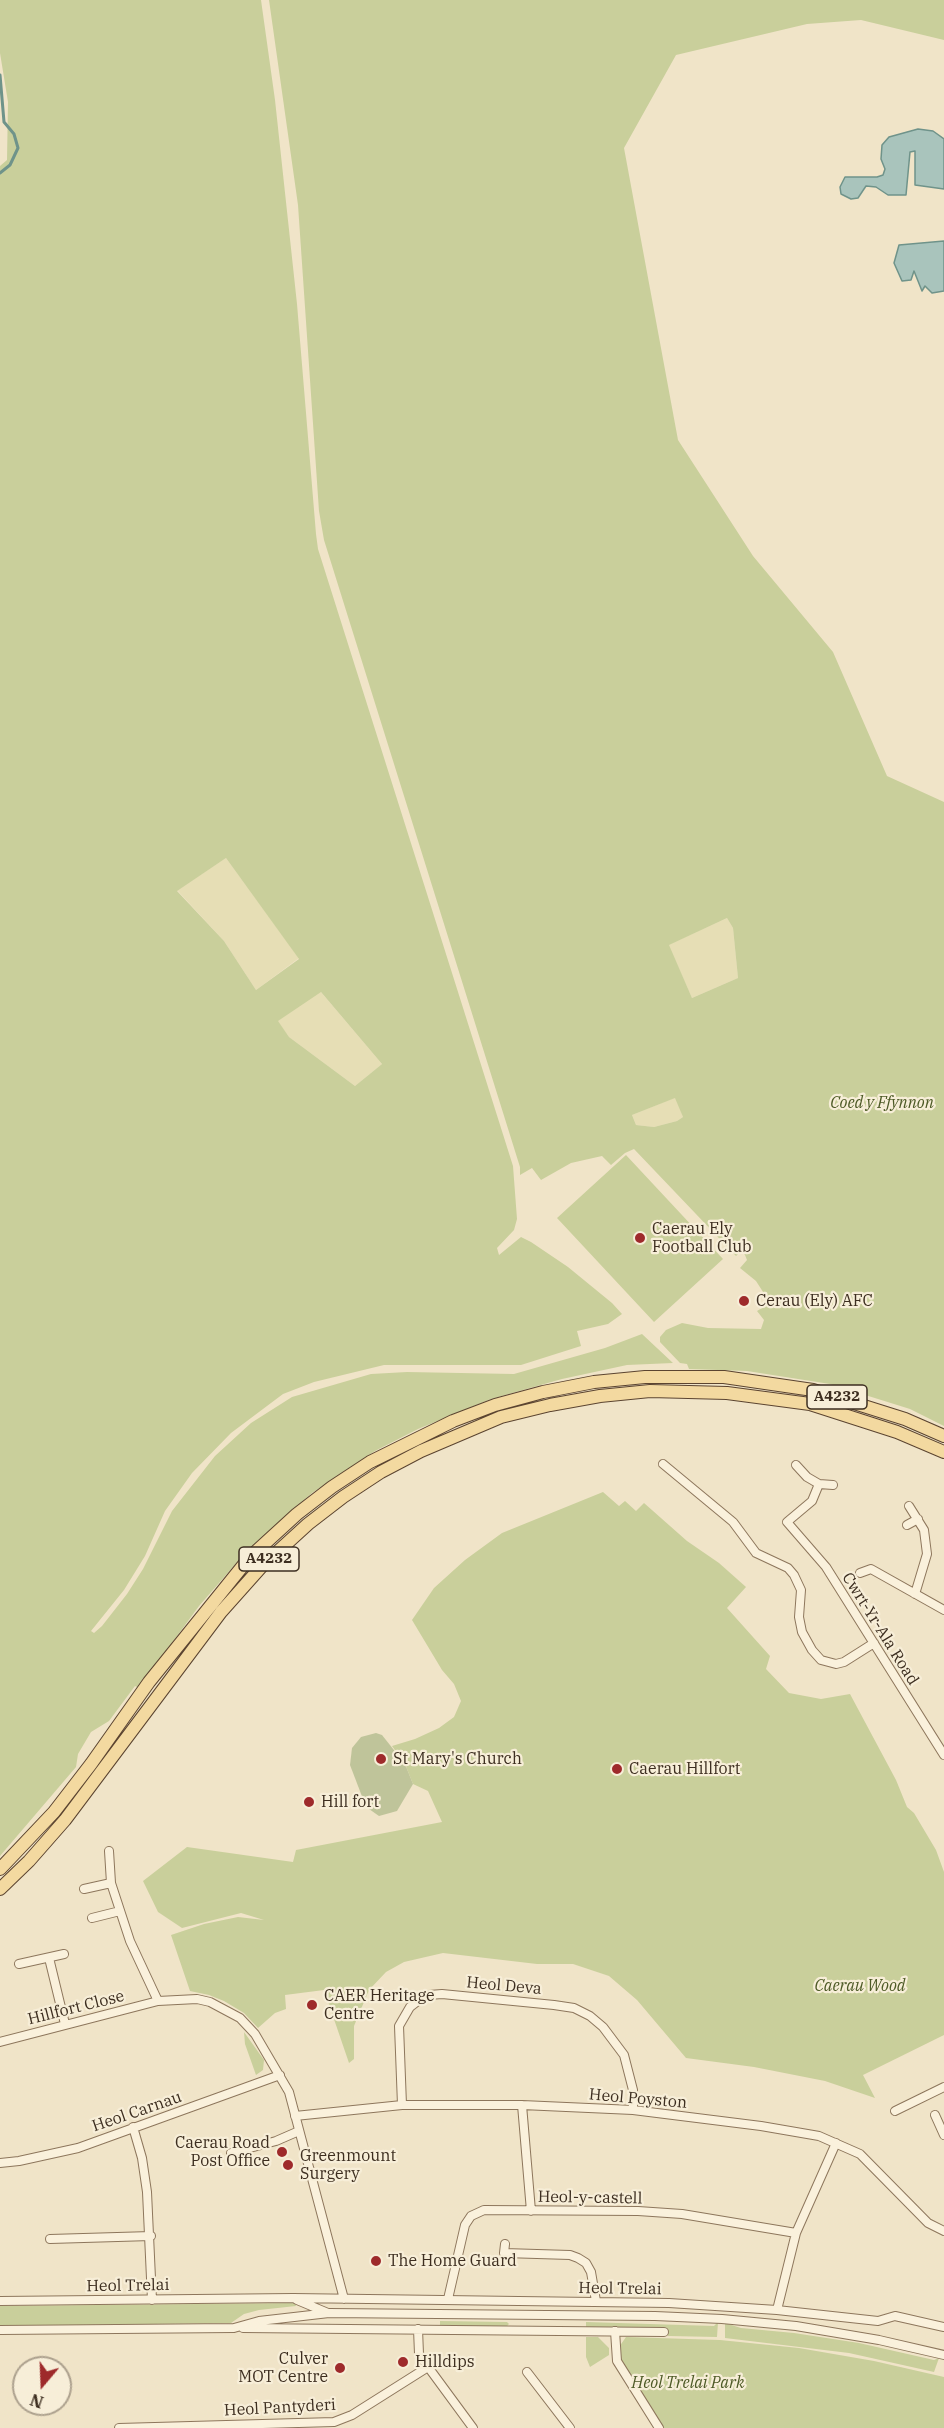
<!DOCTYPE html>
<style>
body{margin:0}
#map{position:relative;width:944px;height:2428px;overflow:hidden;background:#f0e4c8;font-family:"IBM Plex Serif",serif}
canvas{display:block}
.north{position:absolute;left:12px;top:2356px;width:60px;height:60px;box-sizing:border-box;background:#f7eed8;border:2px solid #ada18e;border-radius:50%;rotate:199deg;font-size:16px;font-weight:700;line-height:24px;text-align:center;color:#3d2e20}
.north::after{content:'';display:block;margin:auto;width:21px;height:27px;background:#9e2a2b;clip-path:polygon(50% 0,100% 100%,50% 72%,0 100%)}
</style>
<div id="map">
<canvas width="944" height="2428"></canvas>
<div class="north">N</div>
</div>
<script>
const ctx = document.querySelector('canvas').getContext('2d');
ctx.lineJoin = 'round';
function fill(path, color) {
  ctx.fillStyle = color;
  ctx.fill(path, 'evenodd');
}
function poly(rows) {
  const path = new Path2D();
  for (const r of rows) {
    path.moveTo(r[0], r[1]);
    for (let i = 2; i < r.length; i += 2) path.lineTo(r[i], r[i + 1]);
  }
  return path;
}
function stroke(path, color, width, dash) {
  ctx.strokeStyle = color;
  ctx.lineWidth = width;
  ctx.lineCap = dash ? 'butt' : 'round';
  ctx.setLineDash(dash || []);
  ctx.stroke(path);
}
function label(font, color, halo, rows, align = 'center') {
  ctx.font = font + ' "IBM Plex Serif",serif';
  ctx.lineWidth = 4.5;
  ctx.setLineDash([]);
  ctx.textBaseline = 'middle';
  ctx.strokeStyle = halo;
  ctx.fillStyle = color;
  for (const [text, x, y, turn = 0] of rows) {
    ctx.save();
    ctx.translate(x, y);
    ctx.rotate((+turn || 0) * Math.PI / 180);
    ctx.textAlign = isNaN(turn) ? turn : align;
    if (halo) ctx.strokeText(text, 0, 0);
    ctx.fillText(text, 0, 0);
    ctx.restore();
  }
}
fill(poly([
 [226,858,299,958,256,990,224,941,177,890],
 [727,918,733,928,738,978,692,998,668,945],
 [320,991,382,1064,355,1086,289,1037,277,1021],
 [676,1097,683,1117,677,1121,654,1127,636,1125,632,1115]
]), '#e6deb5');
fill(poly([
 [0,0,261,0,275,100,297,304,316,534,318,549,513,1166,517,1219,514,1230,497,1248,499,1255,521,1237,531,1242,568,1267,612,1303,622,1314,608,1324,577,1331,581,1346,521,1365,384,1365,314,1382,283,1394,231,1433,192,1473,165,1511,145,1556,124,1590,91,1631,94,1633,102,1626,127,1594,143,1569,172,1511,215,1456,251,1423,292,1397,371,1374,407,1372,514,1374,605,1348,642,1334,673,1363,627,1365,562,1379,491,1399,418,1429,375,1451,312,1493,246,1552,199,1606,139,1688,135,1686,109,1721,91,1732,78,1754,76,1767,0,1856,0,166,7,160,8,102,0,53],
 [226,858,299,959,256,990,224,941,177,891],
 [321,992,382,1064,355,1086,289,1037,278,1021],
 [269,0,944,0,944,40,861,20,807,24,676,55,624,148,678,440,753,556,833,652,887,776,944,802,944,1426,910,1409,830,1384,747,1371,689,1369,687,1364,680,1363,660,1342,660,1337,666,1330,682,1323,708,1328,761,1329,764,1320,757,1311,767,1305,765,1295,756,1281,740,1268,747,1260,745,1255,741,1251,736,1256,634,1149,625,1153,611,1165,602,1156,571,1163,541,1180,532,1168,520,1175,520,1167,324,540,319,511,298,205],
 [727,918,733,928,738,978,692,998,669,945],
 [675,1098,683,1117,677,1121,654,1127,636,1125,632,1115],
 [626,1155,723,1259,654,1322,557,1218],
 [603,1492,619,1506,625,1501,636,1511,644,1503,687,1541,719,1563,746,1587,727,1608,770,1656,766,1669,789,1693,821,1699,850,1694,896,1780,907,1807,914,1813,936,1850,944,1872,944,2035,863,2075,875,2098,825,2081,754,2067,686,2058,637,2000,609,1976,573,1964,537,1964,443,1953,404,1962,386,1972,369,1990,354,2026,354,2059,349,2063,324,1990,285,1995,286,2009,275,2013,258,2028,244,2013,224,2001,209,1995,190,1991,171,1935,204,1924,238,1917,264,1920,241,1913,182,1928,158,1912,143,1881,187,1847,293,1862,296,1850,442,1822,428,1791,413,1784,405,1764,392,1746,415,1739,439,1728,454,1717,461,1701,454,1684,442,1670,412,1620,434,1588,465,1560,502,1533],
 [244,2032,264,2060,263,2070,256,2075,245,2044],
 [295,2303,296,2306,259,2310,244,2314,231,2323,0,2326,0,2306],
 [440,2321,507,2322,509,2324,506,2327,440,2326],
 [586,2322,714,2326,718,2322,717,2337,668,2336,667,2329,586,2328],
 [725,2323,741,2328,794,2333,859,2343,934,2360,939,2358,934,2372,849,2353,725,2338],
 [586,2337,598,2337,609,2348,609,2355,590,2367,586,2357],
 [626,2337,720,2340,799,2348,874,2361,944,2377,944,2428,664,2428,620,2360,619,2347]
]), '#c9cf9b');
fill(poly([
 [376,1733,382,1735,405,1764,413,1784,397,1811,379,1816,369,1809,363,1799,350,1765,352,1748,361,1737]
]), '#bfc49a');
const water = poly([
 [918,129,933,131,944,139,944,189,915,185,915,151,910,152,906,195,888,195,876,187,866,186,858,198,851,199,841,194,840,187,845,177,877,177,883,175,885,169,881,159,882,145,889,137,918,129],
 [944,241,944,291,932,293,925,286,922,291,914,271,911,280,902,281,894,263,899,245,944,241]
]);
fill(water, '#a9c4bc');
stroke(water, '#6f938a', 1.5);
stroke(poly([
 [0,75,4,122,14,134,18,148,10,165,0,173]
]), '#6f938a', 3);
const street = poly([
 [663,1464,733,1522,756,1553,788,1568,794,1575,801,1590,799,1617,802,1632,812,1650,821,1660,836,1664,844,1662,874,1643],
 [796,1465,807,1477,819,1484,833,1485],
 [819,1484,812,1501,787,1522,826,1567,944,1755],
 [909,1506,924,1530,927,1554,915,1594],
 [907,1525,918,1519],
 [860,1573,871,1569,944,1610],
 [109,1851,111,1883,130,1941,158,2001,197,1999,210,2002,240,2018,255,2034,289,2092,344,2299],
 [84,1889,111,1883],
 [92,1918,120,1911],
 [49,1958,65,2024],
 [19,1964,64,1954],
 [0,2042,158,2001],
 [402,2105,399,2026,410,2007,419,2000,429,1995,442,1994,554,2005,574,2008,590,2016,603,2027,624,2055,633,2090,633,2110],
 [522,2105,531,2211],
 [895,2111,944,2087],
 [935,2115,944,2135],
 [295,2116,402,2105,522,2105,633,2110,761,2126,819,2136,860,2154,928,2223,944,2231],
 [133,2127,142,2158,147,2192,152,2300],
 [233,2161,231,2153,276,2141,299,2131],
 [0,2163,19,2161,78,2148,280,2075],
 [50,2239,151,2236],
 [505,2244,504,2253,570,2255,578,2258,586,2263,591,2272,596,2301],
 [448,2299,465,2225,471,2216,484,2210,638,2211,682,2214,796,2233],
 [297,2300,328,2313],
 [0,2301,293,2298,669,2303,777,2310,878,2321,895,2316,944,2327],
 [777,2310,796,2233,836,2143],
 [243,2328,664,2332],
 [418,2329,419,2354,423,2360,473,2428],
 [0,2330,234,2328,259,2321,329,2313,655,2316,722,2319,796,2326,879,2340,944,2355],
 [615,2331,617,2361,659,2428],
 [527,2372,570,2428],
 [119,2428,334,2422,352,2415,428,2367]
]);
const primary = poly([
 [0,1869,54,1812,91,1764,149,1682,250,1557,297,1514,332,1487,370,1462,453,1421,495,1405,543,1392,594,1382,645,1377,724,1377,813,1390,905,1419,944,1436],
 [0,1889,29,1861,65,1820,221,1612,262,1566,308,1524,343,1497,381,1472,421,1451,501,1417,550,1405,600,1396,650,1391,727,1393,810,1404,897,1432,944,1452]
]);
stroke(street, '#8d765c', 10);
stroke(primary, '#5b4430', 14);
stroke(street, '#faf1dc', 8);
stroke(primary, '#f3d9a0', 12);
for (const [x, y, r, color] of [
 [640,1238,6,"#9e2a2b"],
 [744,1301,6,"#9e2a2b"],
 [381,1759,6,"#9e2a2b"],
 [617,1769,6,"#9e2a2b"],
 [309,1802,6,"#9e2a2b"],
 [312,2005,6,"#9e2a2b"],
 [282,2152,6,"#9e2a2b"],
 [288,2165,6,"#9e2a2b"],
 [376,2261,6,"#9e2a2b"],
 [403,2362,6,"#9e2a2b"],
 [340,2368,6,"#9e2a2b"]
]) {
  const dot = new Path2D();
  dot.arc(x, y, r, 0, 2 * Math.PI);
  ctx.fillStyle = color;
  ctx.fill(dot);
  stroke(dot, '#f7eed8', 2);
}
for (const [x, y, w] of [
 [837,1397,60],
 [269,1559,60]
]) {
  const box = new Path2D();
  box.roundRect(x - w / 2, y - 12, w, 24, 4.5);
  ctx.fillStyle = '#f7eed8';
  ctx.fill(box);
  stroke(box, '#3d2e20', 1.5);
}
label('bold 15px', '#3d2e20', null, [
 ["A4232",837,1397],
 ["A4232",269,1559]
]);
label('italic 16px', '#4d5a26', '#f7eed8', [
 ["Coed y Ffynnon",882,1103],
 ["Caerau Wood",860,1986],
 ["Heol Trelai Park",688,2383]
]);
label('16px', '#3d2e20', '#f7eed8', [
 ["Caerau Ely",652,1229],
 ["Football Club",652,1247],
 ["Cerau (Ely) AFC",756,1301],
 ["St Mary's Church",393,1759],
 ["Caerau Hillfort",629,1769],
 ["Hill fort",321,1802],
 ["CAER Heritage",324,1996],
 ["Centre",324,2014],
 ["Caerau Road",270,2143,"right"],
 ["Post Office",270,2161,"right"],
 ["Greenmount",300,2156],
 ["Surgery",300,2174],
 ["The Home Guard",388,2261],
 ["Culver",328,2359,"right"],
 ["MOT Centre",328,2377,"right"],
 ["Hilldips",415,2362]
], 'left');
label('16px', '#3d2e20', '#f7eed8', [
 ["Cwrt-Yr-Ala Road",880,1629,58],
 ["Heol Deva",504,1986,5],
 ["Hillfort Close",76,2008,-14],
 ["Heol Poyston",638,2099,5],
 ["Heol Carnau",137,2112,-19],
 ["Heol-y-castell",590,2198,1],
 ["Heol Trelai",128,2286,-1],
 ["Heol Trelai",620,2289,1],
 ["Heol Pantyderi",280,2408,-3]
]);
</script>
